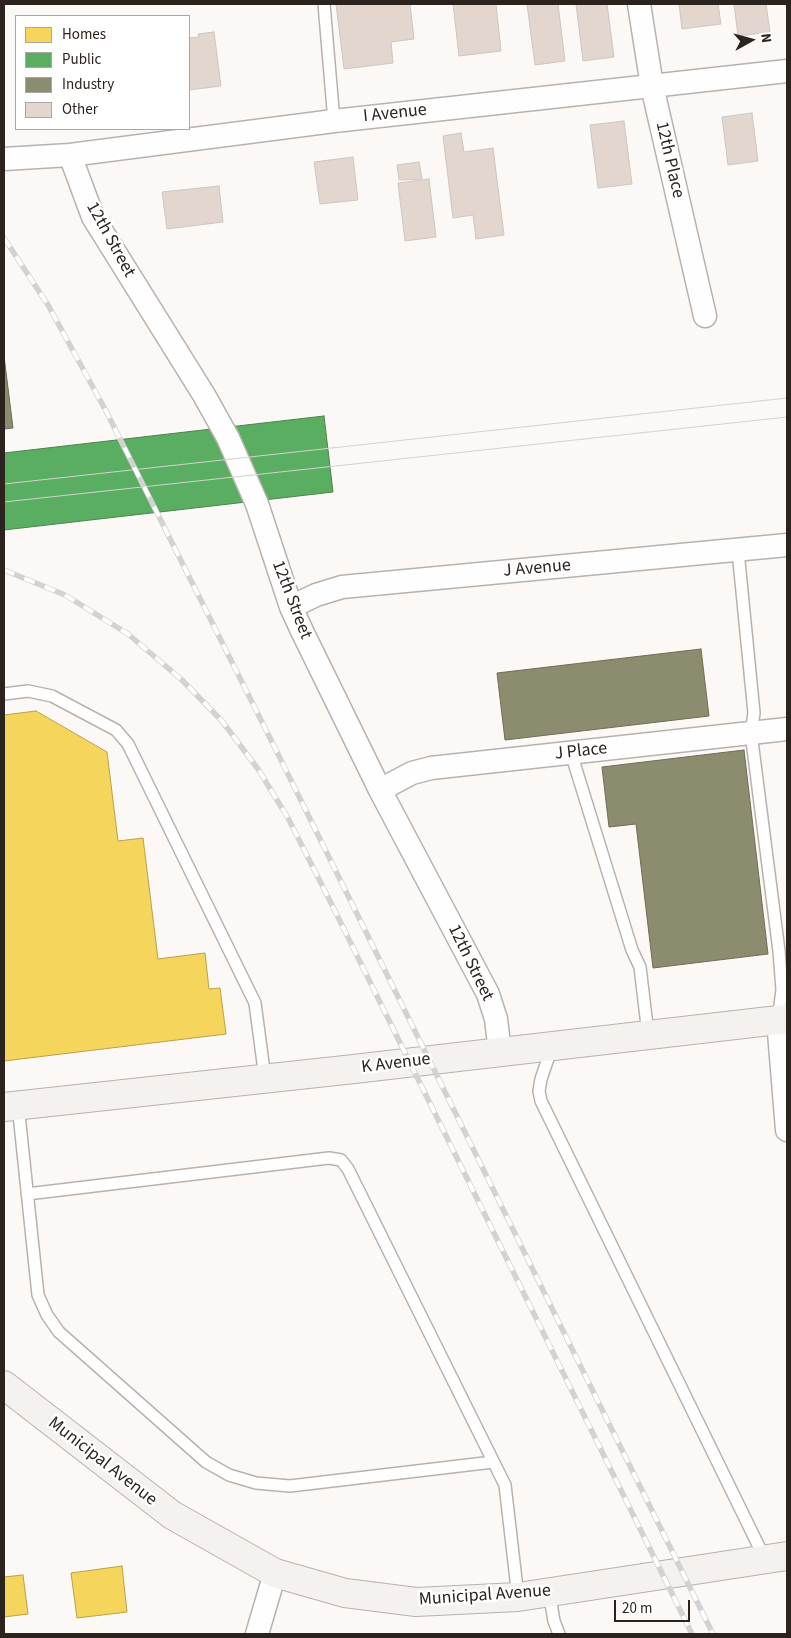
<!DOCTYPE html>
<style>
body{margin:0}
#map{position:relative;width:791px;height:1638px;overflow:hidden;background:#fbf8f6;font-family:"Source Sans 3",sans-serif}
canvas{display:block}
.frame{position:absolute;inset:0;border:5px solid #2d231e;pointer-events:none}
.legend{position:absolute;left:15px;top:15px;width:175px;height:115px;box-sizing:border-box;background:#fff;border:1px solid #aba7a5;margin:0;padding:6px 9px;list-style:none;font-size:15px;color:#2d231e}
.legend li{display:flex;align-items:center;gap:10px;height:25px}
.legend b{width:25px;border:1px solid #aba7a5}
.north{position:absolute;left:726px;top:15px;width:50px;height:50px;-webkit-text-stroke:4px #fff;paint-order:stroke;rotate:83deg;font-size:14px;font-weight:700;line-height:20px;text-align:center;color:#2d231e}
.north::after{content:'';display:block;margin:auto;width:18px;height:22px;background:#2d231e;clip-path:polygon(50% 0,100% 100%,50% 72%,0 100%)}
.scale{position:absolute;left:614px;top:1600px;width:76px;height:22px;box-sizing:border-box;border:2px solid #2d231e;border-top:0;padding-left:6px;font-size:15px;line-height:18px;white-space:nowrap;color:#2d231e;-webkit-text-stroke:4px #fff;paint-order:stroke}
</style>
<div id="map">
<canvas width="791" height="1638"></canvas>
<div class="frame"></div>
<ul class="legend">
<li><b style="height:14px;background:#f6d55c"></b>Homes</li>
<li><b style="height:14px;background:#5aae61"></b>Public</li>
<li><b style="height:14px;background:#8c8c6e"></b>Industry</li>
<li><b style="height:14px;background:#e3d6cf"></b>Other</li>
</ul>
<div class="north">N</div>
<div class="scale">20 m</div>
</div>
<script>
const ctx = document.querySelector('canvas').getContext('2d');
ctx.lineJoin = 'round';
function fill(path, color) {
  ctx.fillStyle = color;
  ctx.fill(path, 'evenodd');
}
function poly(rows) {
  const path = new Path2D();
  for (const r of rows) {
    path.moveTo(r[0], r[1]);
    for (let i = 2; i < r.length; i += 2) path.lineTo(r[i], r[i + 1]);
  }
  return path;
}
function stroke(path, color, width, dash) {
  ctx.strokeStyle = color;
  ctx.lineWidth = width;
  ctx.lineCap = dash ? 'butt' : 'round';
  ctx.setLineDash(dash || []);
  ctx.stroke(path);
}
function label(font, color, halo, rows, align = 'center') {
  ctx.font = font + ' "Source Sans 3",sans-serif';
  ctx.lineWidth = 5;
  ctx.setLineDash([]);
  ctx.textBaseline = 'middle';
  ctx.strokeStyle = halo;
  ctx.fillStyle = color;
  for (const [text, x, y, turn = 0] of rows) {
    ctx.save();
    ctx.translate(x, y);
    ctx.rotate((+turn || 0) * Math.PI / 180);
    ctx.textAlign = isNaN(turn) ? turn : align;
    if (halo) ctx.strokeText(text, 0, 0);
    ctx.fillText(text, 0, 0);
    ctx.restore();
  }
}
const homes = poly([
 [36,711,107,752,118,841,143,838,158,959,205,953,209,989,220,988,226,1034,4,1061,4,715,36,711],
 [122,1566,127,1612,77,1618,71,1573,122,1566],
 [23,1575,28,1614,4,1617,4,1577,23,1575]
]);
fill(homes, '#f6d55c');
stroke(homes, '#baa049', 1);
const public = poly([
 [324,416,333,492,4,530,4,453,324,416]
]);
fill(public, '#5aae61');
stroke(public, '#4c844d', 1);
const industry = poly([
 [4,356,13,428,4,429,4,356],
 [701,649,709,716,505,740,497,673,701,649],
 [744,750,768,954,653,968,636,824,609,827,602,767,744,750]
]);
fill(industry, '#8c8c6e');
stroke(industry, '#706c56', 1);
const building = poly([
 [336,4,410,4,414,39,391,42,393,63,344,69,336,4],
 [453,4,496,4,501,51,459,56,453,4],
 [527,4,558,4,565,61,535,65,527,4],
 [576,4,607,4,614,57,583,61,576,4],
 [679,4,718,4,721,24,682,29,679,4],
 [734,4,766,4,770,32,738,36,734,4],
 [214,32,221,86,189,90,189,38,199,37,198,34,214,32],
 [752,113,758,161,728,165,722,117,752,113],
 [624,121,632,184,598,188,590,125,624,121],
 [461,133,464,152,493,148,504,235,476,239,473,215,453,218,443,136,461,133],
 [353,157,358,200,320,204,314,162,353,157],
 [419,162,422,179,399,180,397,165,419,162],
 [429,179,436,237,405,241,398,183,429,179],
 [219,186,223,222,167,229,162,192,219,186]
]);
fill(building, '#e3d6cf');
stroke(building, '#ccc6c2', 1);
const lane = poly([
 [324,4,334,121],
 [738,551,754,713,751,733,779,951,782,990,778,1020],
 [4,694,28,691,52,696,116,730,128,744,255,1003,265,1078],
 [571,753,632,950,640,967,648,1034],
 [552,1047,541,1079,539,1091,541,1101,765,1559],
 [18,1105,38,1295,47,1315,59,1332,206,1462,229,1475,256,1483,290,1486,493,1462],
 [27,1194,329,1158,341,1160,348,1169,505,1485,518,1597],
 [549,1592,554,1621,559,1634]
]);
const street = poly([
 [639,4,652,86,705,316],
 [70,155,93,217,204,395,228,438,257,504,291,607,302,631,380,790,488,994,496,1019,500,1052],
 [4,159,70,155,334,121,787,71],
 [291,607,316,595,342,587,787,545],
 [380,790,412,773,431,768,787,729],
 [778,1020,787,1130],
 [257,1634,275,1573]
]);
const secondary = poly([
 [4,1107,354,1069,787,1019],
 [4,1385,172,1515,275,1573,345,1593,416,1602,518,1597,787,1556]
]);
stroke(lane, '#b8b2ae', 14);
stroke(street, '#b8b2ae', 25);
stroke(secondary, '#b8b2ae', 30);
stroke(lane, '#fefefe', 11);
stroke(street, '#fefefe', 22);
stroke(secondary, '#f4f1ef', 28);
stroke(poly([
 [4,484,787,398],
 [4,502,787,417]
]), '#d3d2d1', 1);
const rail = poly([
 [4,238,48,305,106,411,276,750,713,1634],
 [4,570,65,595,128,634,182,680,222,721,258,769,288,818,333,907,692,1634]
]);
stroke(rail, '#d3d2d1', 5.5);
stroke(rail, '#fff', 4, [11]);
label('18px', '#2d231e', '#fff', [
 ["I Avenue",395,114,-6],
 ["12th Place",669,160,77],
 ["12th Street",110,240,61],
 ["J Avenue",537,569,-5],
 ["12th Street",291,600,69],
 ["J Place",581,752,-6],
 ["12th Street",470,963,64],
 ["K Avenue",396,1064,-7],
 ["Municipal Avenue",102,1462,38],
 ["Municipal Avenue",485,1596,-4]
]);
</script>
